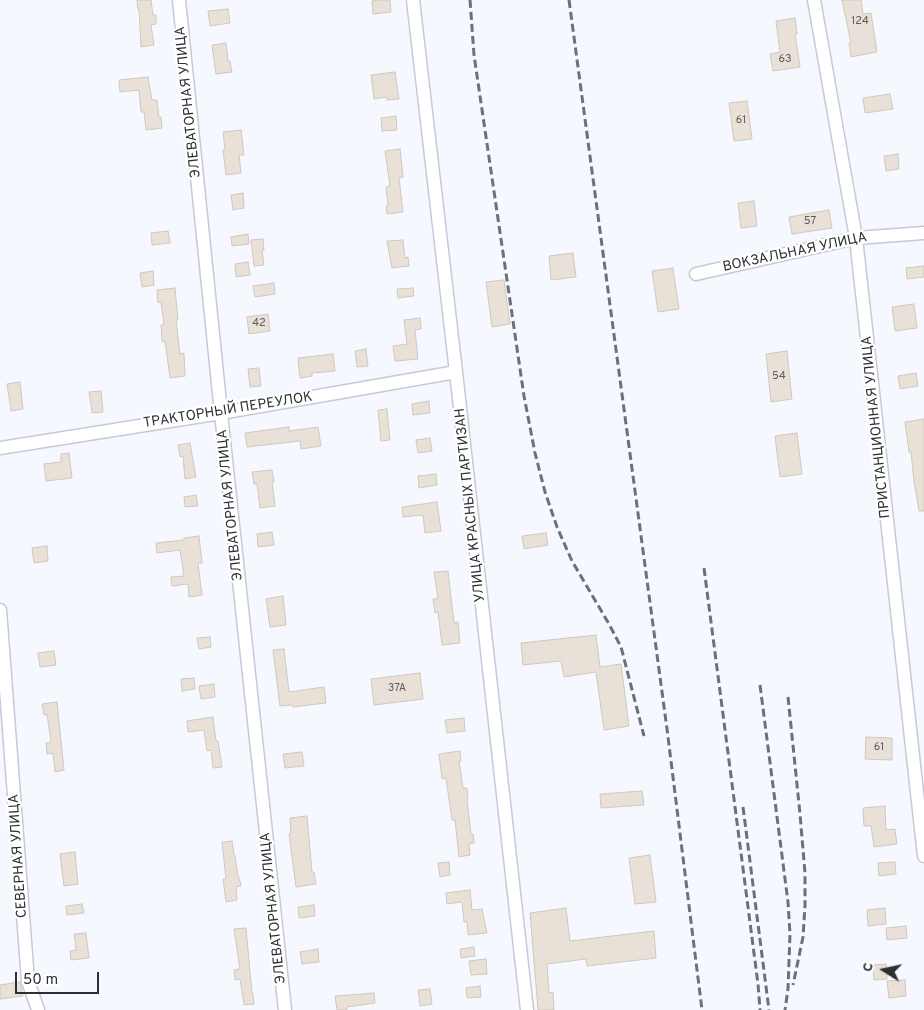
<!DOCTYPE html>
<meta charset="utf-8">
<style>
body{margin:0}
#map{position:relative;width:924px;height:1010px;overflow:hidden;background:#f5f8ff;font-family:Overpass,sans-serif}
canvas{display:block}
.north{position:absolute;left:859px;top:945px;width:50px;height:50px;-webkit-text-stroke:4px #fff;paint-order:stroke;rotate:280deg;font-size:14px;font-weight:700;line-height:20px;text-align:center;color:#2d2f33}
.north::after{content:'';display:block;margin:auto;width:18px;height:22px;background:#2d2f33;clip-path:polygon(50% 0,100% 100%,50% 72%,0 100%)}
.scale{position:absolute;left:15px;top:972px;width:84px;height:22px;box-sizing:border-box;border:2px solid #2d2f33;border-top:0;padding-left:6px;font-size:15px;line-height:18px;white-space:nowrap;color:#2d2f33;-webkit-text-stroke:4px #fff;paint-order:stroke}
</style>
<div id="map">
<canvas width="924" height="1010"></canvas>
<div class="north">С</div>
<div class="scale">50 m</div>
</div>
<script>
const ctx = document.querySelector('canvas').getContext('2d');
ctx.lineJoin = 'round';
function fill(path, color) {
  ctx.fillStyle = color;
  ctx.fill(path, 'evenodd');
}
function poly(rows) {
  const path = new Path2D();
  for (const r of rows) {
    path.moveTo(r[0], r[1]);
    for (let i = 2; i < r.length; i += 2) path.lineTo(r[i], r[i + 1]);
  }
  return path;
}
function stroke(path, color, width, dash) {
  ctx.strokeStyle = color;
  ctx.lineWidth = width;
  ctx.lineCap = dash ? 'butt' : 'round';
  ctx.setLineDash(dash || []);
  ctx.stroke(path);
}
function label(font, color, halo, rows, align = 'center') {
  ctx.font = font + ' Overpass,sans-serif';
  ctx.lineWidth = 4.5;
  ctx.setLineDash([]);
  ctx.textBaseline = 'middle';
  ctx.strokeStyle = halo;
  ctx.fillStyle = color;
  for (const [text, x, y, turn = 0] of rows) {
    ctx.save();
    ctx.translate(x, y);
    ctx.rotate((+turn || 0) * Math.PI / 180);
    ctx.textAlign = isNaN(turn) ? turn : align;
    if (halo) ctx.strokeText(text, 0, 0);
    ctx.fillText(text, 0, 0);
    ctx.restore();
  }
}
const building = poly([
 [137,0,151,0,153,15,156,15,156,24,151,25,154,45,141,47,139,10,138,10,137,0],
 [377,0,390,0,391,12,373,14,372,1,377,0],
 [842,0,861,0,863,14,871,13,877,52,851,57,849,43,851,43,842,0],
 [228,9,230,23,210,26,208,11,228,9],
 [795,18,797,34,795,34,800,67,773,71,770,54,780,52,776,21,795,18],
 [226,43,228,61,230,61,232,72,216,74,212,45,226,43],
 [395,72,399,99,387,100,387,97,374,99,371,75,395,72],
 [148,77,152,100,157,100,159,117,161,117,162,128,146,130,144,112,141,112,139,90,120,92,119,80,148,77],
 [890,94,893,109,865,113,863,98,890,94],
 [747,101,752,139,734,141,729,103,747,101],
 [396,116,397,130,382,131,381,118,396,116],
 [241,130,244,155,239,155,241,173,226,175,223,150,225,150,223,132,241,130],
 [400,149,403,177,399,178,403,212,387,214,386,206,388,205,386,187,390,186,385,151,400,149],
 [898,154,899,169,886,171,884,156,898,154],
 [243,193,244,208,233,210,231,195,243,193],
 [754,201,757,226,741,228,738,203,754,201],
 [829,210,832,228,792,234,789,217,829,210],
 [168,231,170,243,152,245,151,233,168,231],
 [248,234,249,244,232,246,231,237,248,234],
 [263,239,264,250,262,250,264,265,254,266,251,240,263,239],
 [403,240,405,258,408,257,409,266,392,268,387,241,403,240],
 [573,253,576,277,551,280,549,256,573,253],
 [248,262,250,275,236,277,235,264,248,262],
 [924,266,924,277,907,279,906,268,924,266],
 [673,268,679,309,658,312,652,271,673,268],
 [153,271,154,285,142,287,140,273,153,271],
 [504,280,510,324,492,327,486,282,504,280],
 [274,283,275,294,255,297,253,286,274,283],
 [175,288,178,320,176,320,180,354,184,353,185,376,170,378,165,341,162,342,161,325,164,325,161,302,158,303,157,290,175,288],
 [413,288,414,296,398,298,397,289,413,288],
 [914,304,917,328,895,331,892,307,914,304],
 [268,314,270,331,249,334,247,317,268,314],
 [420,318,421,329,415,330,418,359,395,361,393,346,407,344,404,320,420,318],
 [366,349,368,366,357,367,355,351,366,349],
 [787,351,792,399,771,402,766,354,787,351],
 [333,354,335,371,312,373,312,376,300,378,298,358,333,354],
 [259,368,261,386,250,387,248,369,259,368],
 [916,373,918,386,900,389,898,376,916,373],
 [20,382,23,409,11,411,7,384,20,382],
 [101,391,103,412,92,413,89,392,101,391],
 [429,401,430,413,413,415,412,404,429,401],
 [387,409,390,440,381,441,378,410,387,409],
 [924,419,924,511,919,511,914,481,911,452,909,452,905,422,924,419],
 [289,427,289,431,318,427,321,446,301,449,300,441,247,447,245,433,289,427],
 [797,433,802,474,780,477,775,436,797,433],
 [430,438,432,451,418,453,416,440,430,438],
 [190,443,196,477,185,479,183,456,180,457,178,445,190,443],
 [69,453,72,478,46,481,44,464,61,462,61,454,69,453],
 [272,470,274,482,272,482,275,506,260,508,257,484,254,484,252,472,272,470],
 [436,474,437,485,419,488,418,476,436,474],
 [196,495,198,506,185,507,184,497,196,495],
 [437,502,441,531,425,533,423,515,403,517,402,507,437,502],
 [272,532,274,545,258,547,257,534,272,532],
 [546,533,548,545,524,549,522,536,546,533],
 [199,536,202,563,198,563,202,595,189,597,188,584,172,586,171,577,184,576,180,550,157,553,156,543,184,540,184,538,199,536],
 [47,546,48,561,34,563,32,548,47,546],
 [448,571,454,623,458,622,460,643,442,645,438,612,435,613,433,599,438,599,434,572,448,571],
 [283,596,286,625,270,627,266,599,283,596],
 [596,635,600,667,621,664,629,726,604,730,596,672,564,677,561,661,523,665,521,643,596,635],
 [210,637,211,647,199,649,197,638,210,637],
 [284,649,289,692,324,687,326,703,293,707,293,705,280,706,273,650,284,649],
 [54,651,56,665,40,667,38,653,54,651],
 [420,673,423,699,374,705,371,679,420,673],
 [194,678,195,689,182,691,181,679,194,678],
 [214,684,215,697,201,699,199,686,214,684],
 [57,702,64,770,55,772,53,753,47,754,46,743,51,742,47,714,44,715,42,704,57,702],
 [213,717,216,741,218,741,222,767,213,768,211,750,207,751,204,730,188,732,187,721,213,717],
 [464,718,465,731,447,733,445,720,464,718],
 [866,737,892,738,892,760,865,759,866,737],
 [460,751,461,761,459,761,463,788,467,788,468,798,467,799,471,835,473,834,474,843,469,844,470,855,459,857,455,820,452,820,446,778,442,779,439,754,460,751],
 [302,752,304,766,285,768,283,754,302,752],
 [642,791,644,805,601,808,600,794,642,791],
 [885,806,886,830,895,829,897,844,874,847,871,826,864,826,863,808,885,806],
 [307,816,312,872,314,872,316,884,296,887,289,834,291,833,290,818,307,816],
 [232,841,234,855,235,855,238,877,239,877,241,886,236,887,237,900,226,902,223,879,226,879,222,842,232,841],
 [75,852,78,884,64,886,60,854,75,852],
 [650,855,656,902,635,904,629,858,650,855],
 [449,862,450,875,440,877,438,863,449,862],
 [895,862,896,874,879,876,878,863,895,862],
 [470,890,472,910,482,909,487,933,468,935,467,922,464,922,462,902,447,904,446,893,470,890],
 [82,904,84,913,67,915,66,906,82,904],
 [314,905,315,916,299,918,298,907,314,905],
 [566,908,570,941,654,931,656,958,587,966,586,959,547,964,549,993,553,992,554,1010,538,1010,530,913,566,908],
 [885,908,886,924,868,926,867,910,885,908],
 [906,926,907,938,887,940,886,928,906,926],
 [246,928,252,993,253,993,254,1004,244,1005,240,979,235,980,234,970,240,969,234,929,246,928],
 [86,933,89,958,71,960,70,951,76,950,74,934,86,933],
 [474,947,475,956,461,958,460,949,474,947],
 [318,949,319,962,302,964,300,952,318,949],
 [486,959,487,974,471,975,469,961,486,959],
 [886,964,887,979,874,980,873,965,886,964],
 [905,980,906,996,889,998,887,981,905,980],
 [20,982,23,996,0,999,0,985,20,982],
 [480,986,481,997,467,998,466,988,480,986],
 [430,989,432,1004,420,1006,418,990,430,989],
 [374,993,375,1003,347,1007,347,1010,337,1010,335,996,374,993]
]);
fill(building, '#e9e1d8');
stroke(building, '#d0c8bf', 1);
const minor = poly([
 [179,0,221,413,285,1010],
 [413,0,456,372,527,1010],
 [814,0,856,238,924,856],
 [696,274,856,238,924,233],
 [0,448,221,413,456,372],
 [0,610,28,981,38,1010]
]);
stroke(minor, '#c5cad4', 15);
stroke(minor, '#fff', 12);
stroke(poly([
 [470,0,474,55,524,396,535,453,545,492,557,527,572,561,609,624,621,647,644,736],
 [569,0,667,729,702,1010],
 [704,568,758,984,760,1010],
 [760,685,788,902,790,934,788,989,785,1010],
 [788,697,800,814,805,873,805,906,803,937,793,985],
 [743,807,769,1010]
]), '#6d7075', 3, [8, 4]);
label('11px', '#5c5c5c', null, [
 ["124",860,22],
 ["63",785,60],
 ["61",741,121],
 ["57",810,222],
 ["42",259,324],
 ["54",779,377],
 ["37А",397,689],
 ["61",879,748]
]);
label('14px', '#2d2f33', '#fff', [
 ["ЭЛЕВАТОРНАЯ УЛИЦА",189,102,-96],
 ["ВОКЗАЛЬНАЯ УЛИЦА",795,253,-12],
 ["ТРАКТОРНЫЙ ПЕРЕУЛОК",228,411,-9],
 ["ПРИСТАНЦИОННАЯ УЛИЦА",877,427,-96],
 ["ЭЛЕВАТОРНАЯ УЛИЦА",231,505,-96],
 ["УЛИЦА КРАСНЫХ ПАРТИЗАН",471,505,-96],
 ["СЕВЕРНАЯ УЛИЦА",19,856,-94],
 ["ЭЛЕВАТОРНАЯ УЛИЦА",274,908,-96]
]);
</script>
